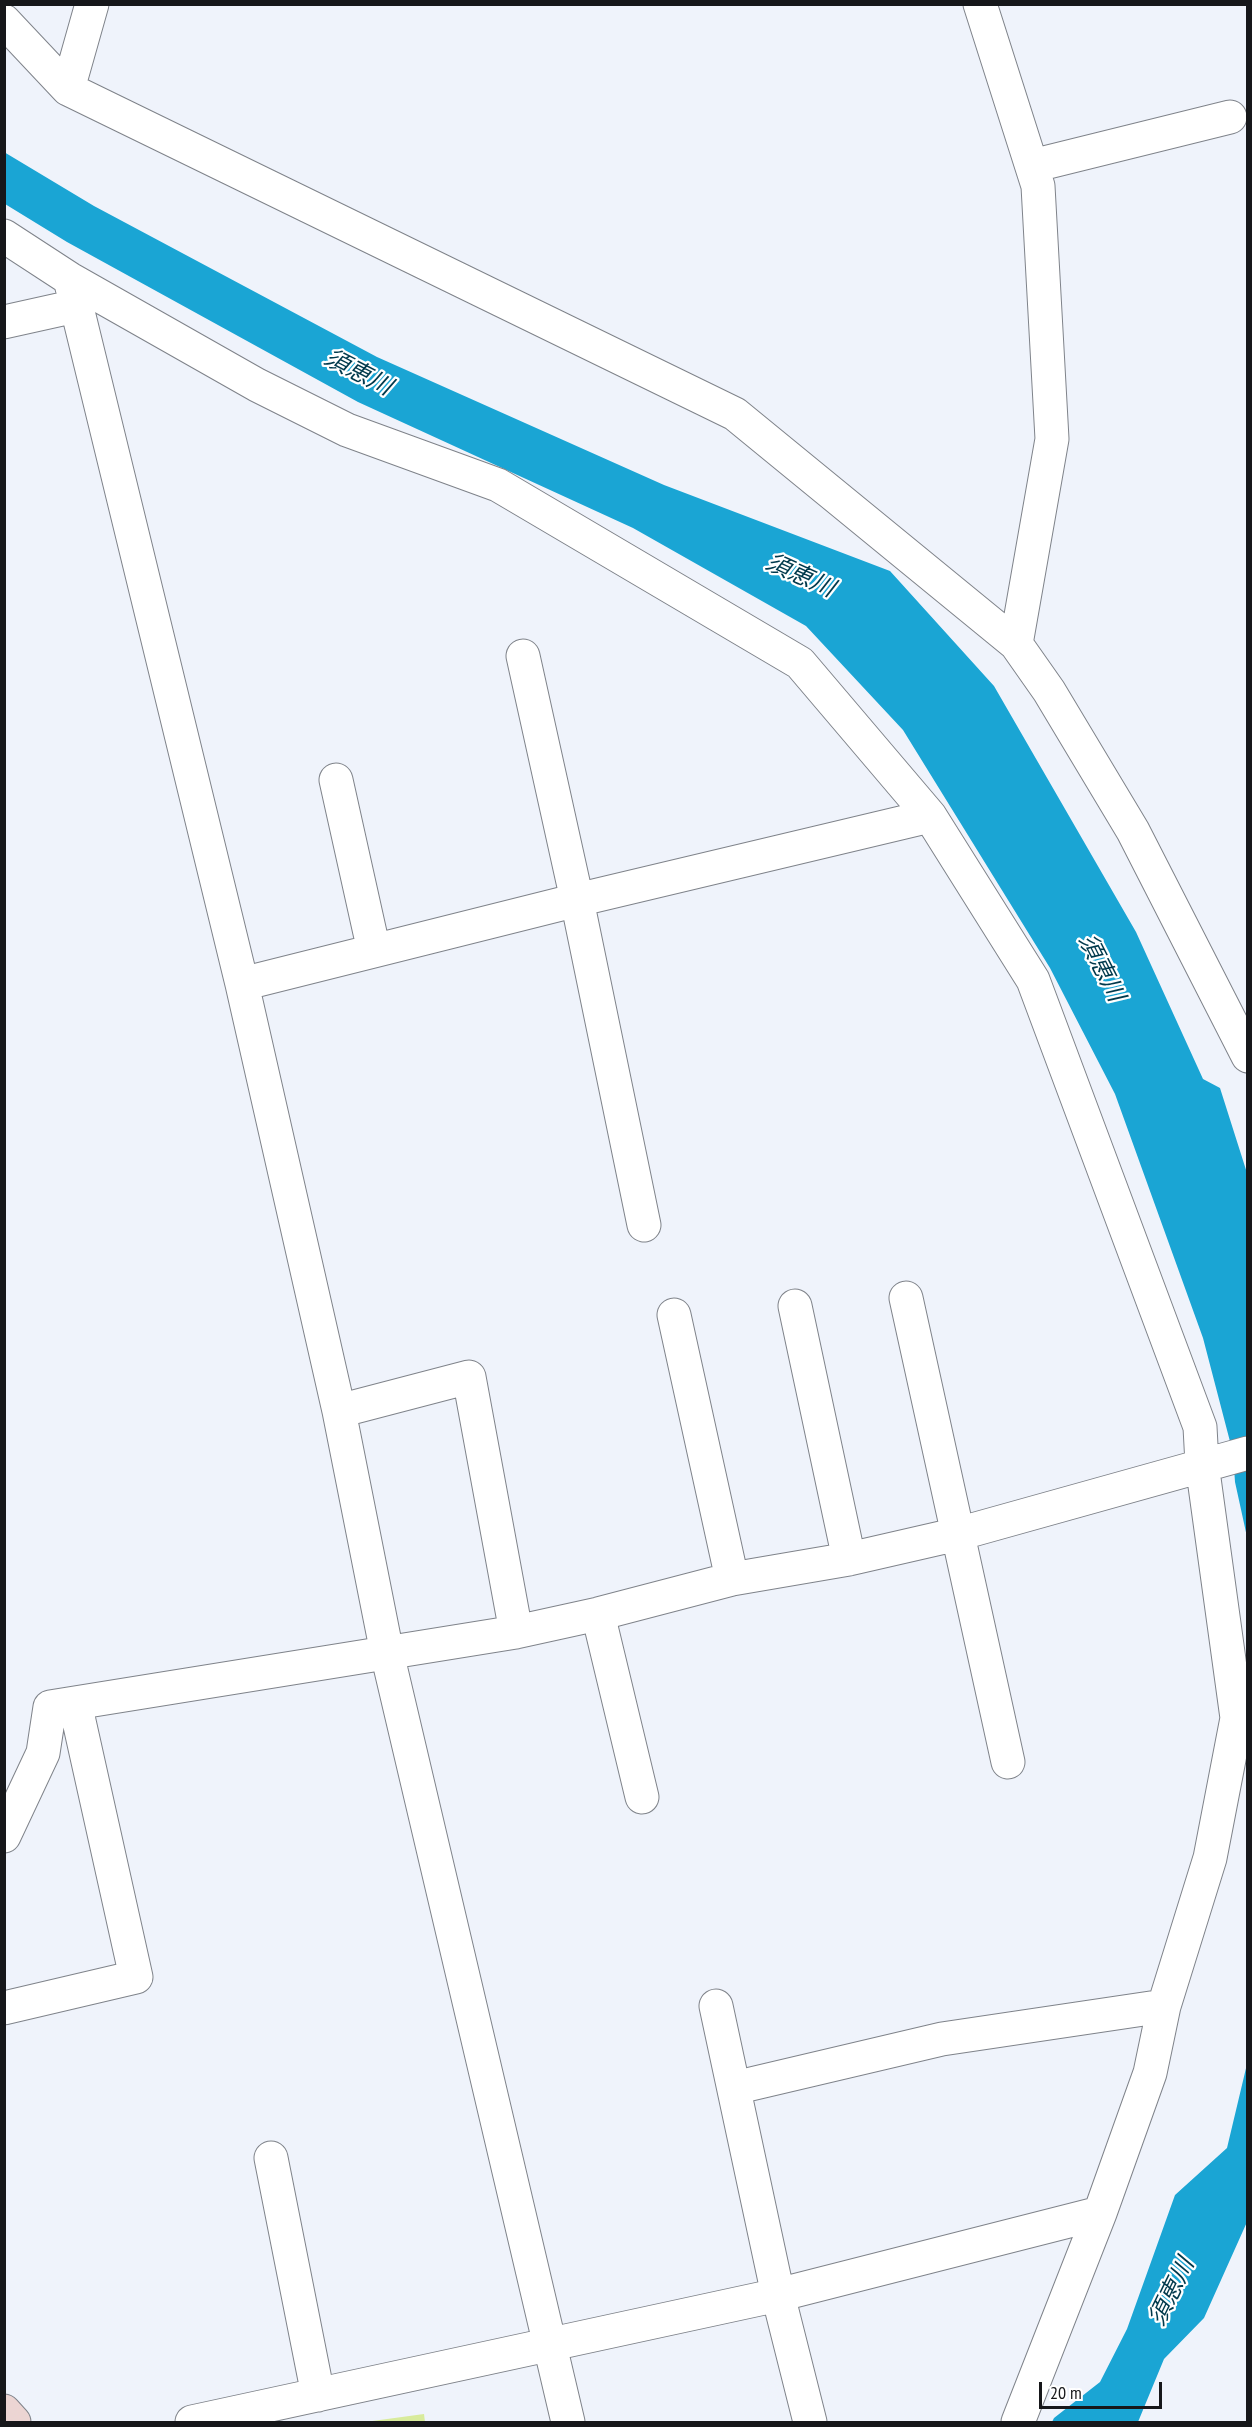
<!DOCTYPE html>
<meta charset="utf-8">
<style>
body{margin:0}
#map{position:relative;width:1252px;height:2427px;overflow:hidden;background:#eff3fb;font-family:"PT Sans Narrow",sans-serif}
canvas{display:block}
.frame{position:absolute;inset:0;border:6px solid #16171a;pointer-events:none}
.scale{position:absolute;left:1039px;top:2382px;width:123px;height:27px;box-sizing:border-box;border:3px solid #16171a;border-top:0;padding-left:8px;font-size:18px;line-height:21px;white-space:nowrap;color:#16171a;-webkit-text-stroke:4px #fff;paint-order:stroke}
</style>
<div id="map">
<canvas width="1252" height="2427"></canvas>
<div class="frame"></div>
<div class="scale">20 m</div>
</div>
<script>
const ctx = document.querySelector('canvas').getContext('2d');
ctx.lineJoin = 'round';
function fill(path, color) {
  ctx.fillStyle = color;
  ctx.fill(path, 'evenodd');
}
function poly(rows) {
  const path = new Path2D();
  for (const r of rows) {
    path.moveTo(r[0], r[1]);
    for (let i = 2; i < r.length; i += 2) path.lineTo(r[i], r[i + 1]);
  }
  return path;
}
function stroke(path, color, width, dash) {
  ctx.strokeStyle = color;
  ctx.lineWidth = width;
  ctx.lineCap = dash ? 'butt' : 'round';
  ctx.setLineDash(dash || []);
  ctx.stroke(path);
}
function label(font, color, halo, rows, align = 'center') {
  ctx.font = font + ' "PT Sans Narrow","Noto Sans JP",sans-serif';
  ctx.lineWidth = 4.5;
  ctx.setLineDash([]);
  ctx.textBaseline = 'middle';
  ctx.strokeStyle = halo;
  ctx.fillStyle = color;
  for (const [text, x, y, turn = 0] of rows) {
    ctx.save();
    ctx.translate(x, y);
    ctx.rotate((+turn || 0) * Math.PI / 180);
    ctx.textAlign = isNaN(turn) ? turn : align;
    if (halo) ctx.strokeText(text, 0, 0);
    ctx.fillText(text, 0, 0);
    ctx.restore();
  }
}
fill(poly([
 [424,2414,425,2422,365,2422]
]), '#d8eb9c');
fill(poly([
 [4,152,94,206,377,357,664,485,890,571,994,686,1136,932,1203,1079,1220,1088,1247,1173,1247,1537,1235,1482,1233,1453,1203,1338,1115,1094,1050,968,903,730,806,626,633,528,358,402,67,242,5,204],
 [1247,2064,1247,2222,1204,2318,1164,2359,1138,2422,1052,2422,1054,2418,1100,2382,1127,2329,1175,2195,1227,2148]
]), '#1aa5d4');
const street = poly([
 [980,4,1038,186,1052,439,1016,644],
 [4,21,68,89,735,414,1016,644,1049,691,1133,831,1248,1056],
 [68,89,92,4],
 [1032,166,1230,117],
 [4,236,70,279,257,385,347,430,498,485,800,663,930,816,1033,980,1200,1427,1202,1464,1237,1718,1210,1858,1164,2006,1150,2073,1100,2213,1018,2422],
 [70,279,242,984,339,1411,387,1653,568,2422],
 [4,322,76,306],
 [523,656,577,900,644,1225],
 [336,780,374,951],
 [242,984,577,900,930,816],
 [906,1298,1008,1762],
 [795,1306,849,1559],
 [674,1315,732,1579],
 [339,1411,469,1377,516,1632],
 [598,1614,642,1797],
 [4,1836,43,1753,50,1707,516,1632,598,1614,732,1579,849,1559,958,1534,1248,1453],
 [716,2006,778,2295,810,2422],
 [4,2008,136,1977,75,1703],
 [734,2088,942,2039,1164,2006],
 [271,2158,318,2395],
 [192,2422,778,2295,1100,2213]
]);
const secondary = poly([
 [4,2411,14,2422]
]);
stroke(street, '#7f838a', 35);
stroke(secondary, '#7f838a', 35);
stroke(street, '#fff', 33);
stroke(secondary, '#ecd5d3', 33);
label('italic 24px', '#00394c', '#fff', [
 ["須恵川",358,373,27],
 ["須恵川",800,576,24],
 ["須恵川",1101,968,63],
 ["須恵川",1172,2292,-64]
]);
</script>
